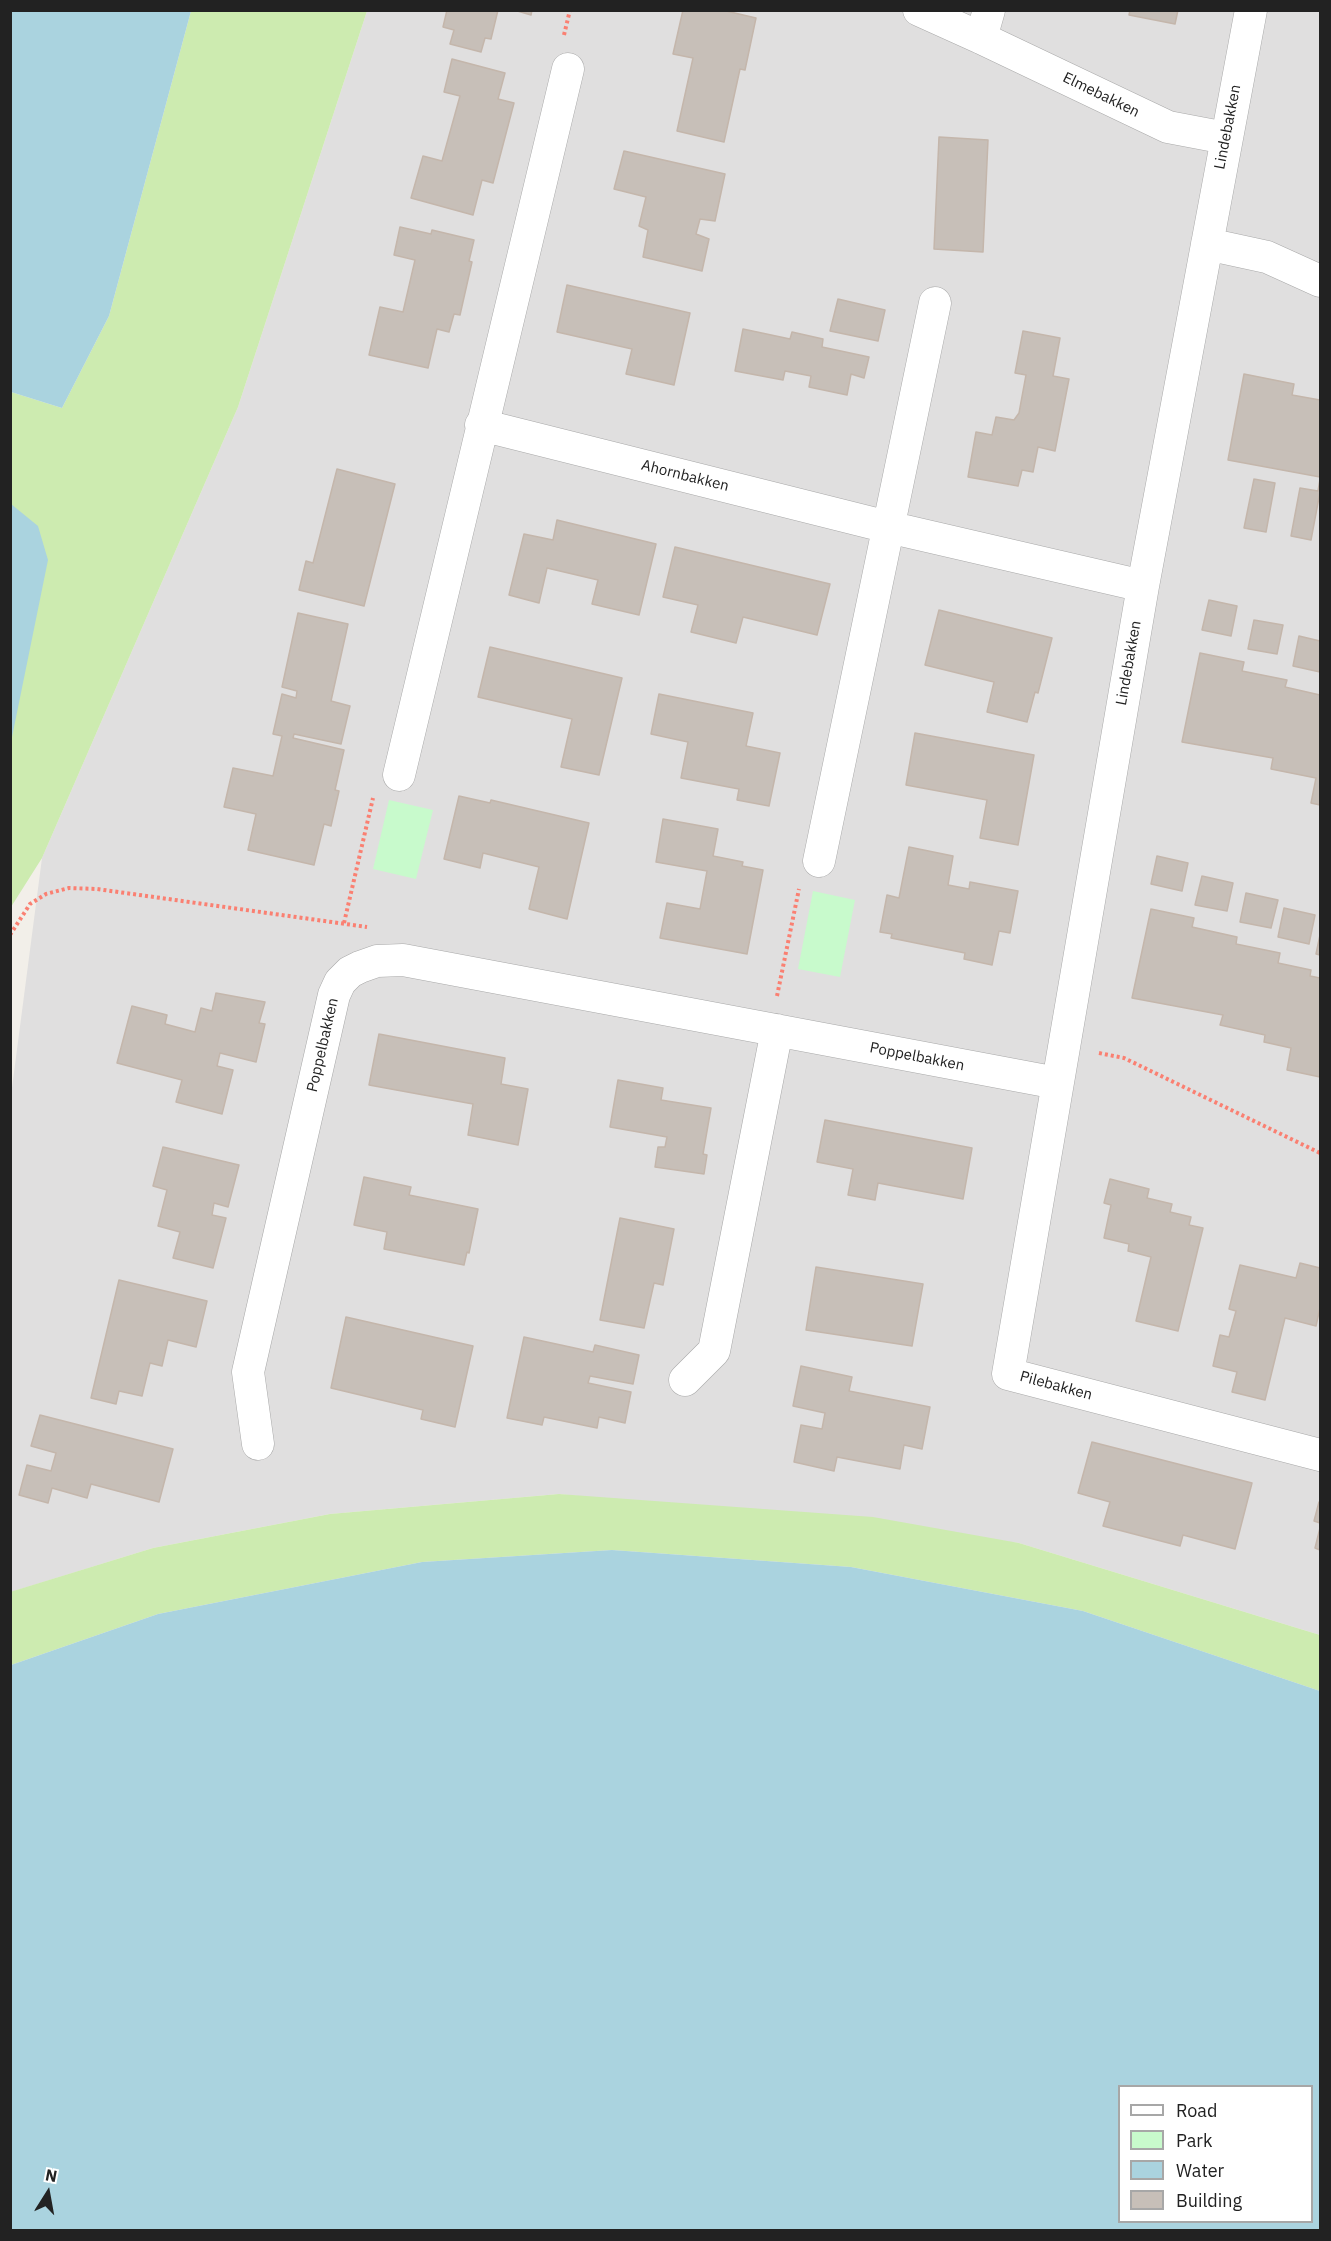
<!DOCTYPE html>
<style>
body{margin:0}
#map{position:relative;width:1331px;height:2241px;overflow:hidden;background:#f2efe9;font-family:"IBM Plex Sans",sans-serif}
canvas{display:block}
.frame{position:absolute;inset:0;border:12px solid #222;pointer-events:none}
.legend{position:absolute;left:1118px;top:2085px;width:195px;height:138px;box-sizing:border-box;background:#fff;border:2px solid #a7a7a7;margin:0;padding:8px 10px;list-style:none;font-size:18px;color:#222}
.legend li{display:flex;align-items:center;gap:12px;height:30px}
.legend b{width:30px;border:2px solid #a7a7a7}
.north{position:absolute;left:18px;top:2163px;width:60px;height:60px;-webkit-text-stroke:4px #fff;paint-order:stroke;rotate:11deg;font-size:16px;font-weight:700;line-height:24px;text-align:center;color:#222}
.north::after{content:'';display:block;margin:auto;width:21px;height:27px;background:#222;clip-path:polygon(50% 0,100% 100%,50% 72%,0 100%)}
</style>
<div id="map">
<canvas width="1331" height="2241"></canvas>
<div class="frame"></div>
<ul class="legend">
<li><b style="height:8px;background:#fff"></b>Road</li>
<li><b style="height:16px;background:#c8facc"></b>Park</li>
<li><b style="height:16px;background:#aad3df"></b>Water</li>
<li><b style="height:16px;background:#c7bfb8"></b>Building</li>
</ul>
<div class="north">N</div>
</div>
<script>
const ctx = document.querySelector('canvas').getContext('2d');
ctx.lineJoin = 'round';
function fill(path, color) {
  ctx.fillStyle = color;
  ctx.fill(path, 'evenodd');
}
function poly(rows) {
  const path = new Path2D();
  for (const r of rows) {
    path.moveTo(r[0], r[1]);
    for (let i = 2; i < r.length; i += 2) path.lineTo(r[i], r[i + 1]);
  }
  return path;
}
function stroke(path, color, width, dash) {
  ctx.strokeStyle = color;
  ctx.lineWidth = width;
  ctx.lineCap = dash ? 'butt' : 'round';
  ctx.setLineDash(dash || []);
  ctx.stroke(path);
}
function label(font, color, halo, rows, align = 'center') {
  ctx.font = font + ' "IBM Plex Sans",sans-serif';
  ctx.lineWidth = 6;
  ctx.setLineDash([]);
  ctx.textBaseline = 'middle';
  ctx.strokeStyle = halo;
  ctx.fillStyle = color;
  for (const [text, x, y, turn = 0] of rows) {
    ctx.save();
    ctx.translate(x, y);
    ctx.rotate((+turn || 0) * Math.PI / 180);
    ctx.textAlign = isNaN(turn) ? turn : align;
    if (halo) ctx.strokeText(text, 0, 0);
    ctx.fillText(text, 0, 0);
    ctx.restore();
  }
}
fill(poly([
 [367,11,1320,11,1320,1635,1019,1543,559,1494,330,1514,153,1548,11,1592,10,1103,42,858,238,407]
]), '#e0dfdf');
fill(poly([
 [191,11,367,11,238,407,42,858,11,907,11,392,62,408,109,316],
 [559,1494,873,1517,1019,1543,1320,1635,1320,1691,1083,1611,851,1567,612,1550,422,1562,158,1614,11,1665,10,1592,153,1548,330,1514]
]), '#cdebb0');
fill(poly([
 [389,800,433,810,416,879,373,869],
 [813,891,855,900,840,977,798,969]
]), '#c8facc');
fill(poly([
 [10,11,191,11,109,316,62,408,11,392],
 [11,504,38,526,48,560,11,742],
 [612,1550,851,1567,1083,1611,1320,1691,1320,2230,11,2230,11,1665,158,1614,422,1562],
 [1120,2086,1312,2086,1312,2222,1120,2222]
]), '#aad3df');
const building = poly([
 [447,10,498,10,491,39,485,38,481,52,450,44,454,30,443,27,447,10],
 [514,10,532,10,531,15,514,10],
 [683,10,722,10,756,18,745,70,740,69,724,142,677,131,693,58,673,54,683,10],
 [1130,10,1178,10,1175,24,1129,15,1130,10],
 [452,59,505,73,498,99,514,103,493,183,482,180,473,215,411,198,423,156,442,161,460,96,444,92,452,59],
 [939,137,988,140,983,252,934,249,939,137],
 [624,151,725,174,715,221,700,219,696,234,709,239,702,271,643,257,648,230,639,226,646,197,614,189,624,151],
 [400,227,431,234,432,230,474,240,469,261,472,262,460,315,454,314,449,332,437,329,428,368,369,355,380,307,403,312,415,260,394,255,400,227],
 [567,285,690,313,674,385,626,374,632,349,557,332,567,285],
 [838,299,885,310,878,341,830,331,838,299],
 [743,329,790,339,792,332,823,339,822,347,869,357,864,378,851,374,847,395,809,387,811,376,785,371,783,380,735,371,743,329],
 [1023,331,1060,338,1053,376,1069,379,1055,451,1038,447,1033,472,1022,470,1018,486,968,477,976,432,992,435,996,417,1014,420,1019,413,1026,375,1015,373,1023,331],
 [1244,374,1294,384,1292,395,1320,400,1320,477,1228,460,1244,374],
 [337,469,395,484,364,606,299,590,306,561,313,563,337,469],
 [1254,479,1275,483,1266,532,1244,528,1254,479],
 [1320,479,1320,492,1311,540,1291,536,1300,488,1318,491,1320,479],
 [557,520,656,544,639,615,592,604,598,580,547,568,539,603,509,595,524,534,553,540,557,520],
 [675,547,830,584,817,635,743,617,736,643,691,632,698,605,663,597,675,547],
 [1209,600,1237,606,1231,636,1202,630,1209,600],
 [939,610,1052,638,1038,693,1035,692,1027,722,987,712,994,682,925,665,939,610],
 [298,613,348,624,331,701,350,706,341,744,294,734,293,738,344,750,335,790,339,791,331,826,324,824,314,865,248,850,256,814,224,807,233,768,273,776,282,736,273,734,282,694,296,698,297,691,282,687,298,613],
 [1254,620,1283,625,1277,654,1248,649,1254,620],
 [1299,636,1320,641,1320,672,1293,666,1299,636],
 [490,647,622,678,599,775,561,767,572,719,478,697,490,647],
 [1200,653,1244,662,1242,671,1287,680,1285,687,1320,695,1320,805,1311,803,1316,778,1271,769,1273,758,1182,742,1200,653],
 [659,694,753,713,746,746,780,753,769,806,737,800,739,789,681,778,688,742,651,734,659,694],
 [915,733,1034,755,1018,845,980,838,987,800,906,785,915,733],
 [459,796,490,803,491,800,589,823,567,919,529,909,539,867,483,853,480,868,444,859,459,796],
 [663,819,718,829,713,856,743,862,742,866,763,870,747,954,660,938,667,903,700,909,707,871,656,862,663,819],
 [909,847,953,856,948,885,969,889,970,882,1018,891,1010,933,999,931,992,965,964,959,965,953,891,938,892,934,880,932,887,895,899,898,909,847],
 [1157,856,1188,863,1182,891,1151,884,1157,856],
 [1202,876,1233,883,1227,911,1195,905,1202,876],
 [1246,893,1278,900,1271,928,1240,922,1246,893],
 [1284,908,1315,915,1309,944,1278,937,1284,908],
 [1151,909,1194,918,1192,927,1237,937,1236,944,1280,953,1278,963,1311,970,1310,976,1320,978,1320,1077,1287,1070,1291,1048,1264,1042,1265,1035,1220,1025,1223,1015,1132,998,1151,909],
 [1320,935,1320,955,1316,954,1320,935],
 [216,993,265,1002,259,1023,265,1024,256,1062,220,1053,217,1066,233,1070,222,1114,176,1102,182,1080,117,1063,132,1006,167,1015,165,1024,195,1032,201,1008,212,1011,216,993],
 [379,1034,505,1058,501,1084,528,1089,518,1145,468,1135,473,1104,369,1085,379,1034],
 [618,1080,663,1088,661,1100,711,1108,703,1154,707,1155,704,1174,655,1167,658,1147,665,1147,667,1137,610,1127,618,1080],
 [825,1120,972,1148,963,1199,878,1183,875,1200,848,1195,853,1169,817,1162,825,1120],
 [163,1147,239,1165,228,1207,214,1203,212,1215,226,1218,213,1268,173,1258,180,1232,158,1226,167,1190,153,1186,163,1147],
 [364,1177,411,1187,409,1195,478,1209,469,1253,467,1252,464,1265,384,1249,387,1232,354,1225,364,1177],
 [1110,1179,1149,1189,1147,1198,1172,1204,1170,1212,1191,1217,1189,1225,1203,1228,1178,1331,1136,1321,1151,1257,1128,1251,1129,1244,1104,1238,1111,1205,1104,1203,1110,1179],
 [620,1218,674,1229,663,1285,654,1283,644,1328,600,1320,620,1218],
 [1300,1263,1320,1268,1320,1308,1316,1326,1285,1318,1265,1400,1232,1392,1237,1372,1213,1366,1220,1335,1229,1337,1236,1311,1229,1309,1240,1265,1296,1278,1300,1263],
 [816,1267,923,1284,912,1346,806,1330,816,1267],
 [119,1280,207,1301,196,1347,168,1340,162,1366,150,1363,142,1396,119,1391,116,1404,91,1398,119,1280],
 [346,1317,473,1346,455,1427,421,1419,423,1410,331,1388,346,1317],
 [524,1337,593,1352,595,1345,639,1355,633,1384,590,1376,588,1383,631,1392,625,1423,599,1417,597,1428,544,1417,542,1425,507,1418,524,1337],
 [801,1366,852,1377,849,1391,930,1407,922,1449,904,1445,900,1469,837,1457,834,1471,794,1462,801,1425,822,1429,825,1413,793,1406,801,1366],
 [40,1415,173,1449,159,1502,91,1484,87,1498,52,1488,48,1503,19,1495,27,1465,51,1471,56,1453,31,1446,40,1415],
 [1092,1442,1252,1483,1235,1549,1183,1535,1180,1546,1103,1526,1110,1502,1078,1493,1092,1442],
 [1319,1502,1320,1503,1320,1523,1314,1521,1319,1502],
 [1320,1528,1320,1550,1315,1548,1320,1528]
]);
fill(building, '#c7bfb8');
stroke(building, '#c4b6ab', 1.5);
const minor = poly([
 [919,10,981,38,1168,127,1226,138],
 [1251,10,1143,586,1008,1374,1320,1455],
 [981,38,989,10],
 [1207,244,1267,257,1320,281],
 [481,425,888,527,1143,586],
 [399,775,568,69],
 [819,861,935,303],
 [685,1380,714,1351,777,1030],
 [258,1444,248,1372,334,995,340,982,350,972,360,967,377,961,403,960,1057,1083]
]);
stroke(minor, '#a9a9a9', 33);
stroke(poly([
 [564,35,570,10],
 [344,923,373,798],
 [10,935,30,904,46,894,69,888,97,889,367,927],
 [777,996,799,889],
 [1099,1053,1124,1058,1320,1153]
]), '#fa8072', 4, [3, 3]);
stroke(minor, '#fff', 32);
label('15px', '#222', '#fff', [
 ["Elmebakken",1101,95,26],
 ["Lindebakken",1228,127,-79],
 ["Ahornbakken",685,476,14],
 ["Lindebakken",1129,663,-80],
 ["Poppelbakken",323,1045,-77],
 ["Poppelbakken",917,1057,11],
 ["Pilebakken",1056,1386,15]
]);
</script>
